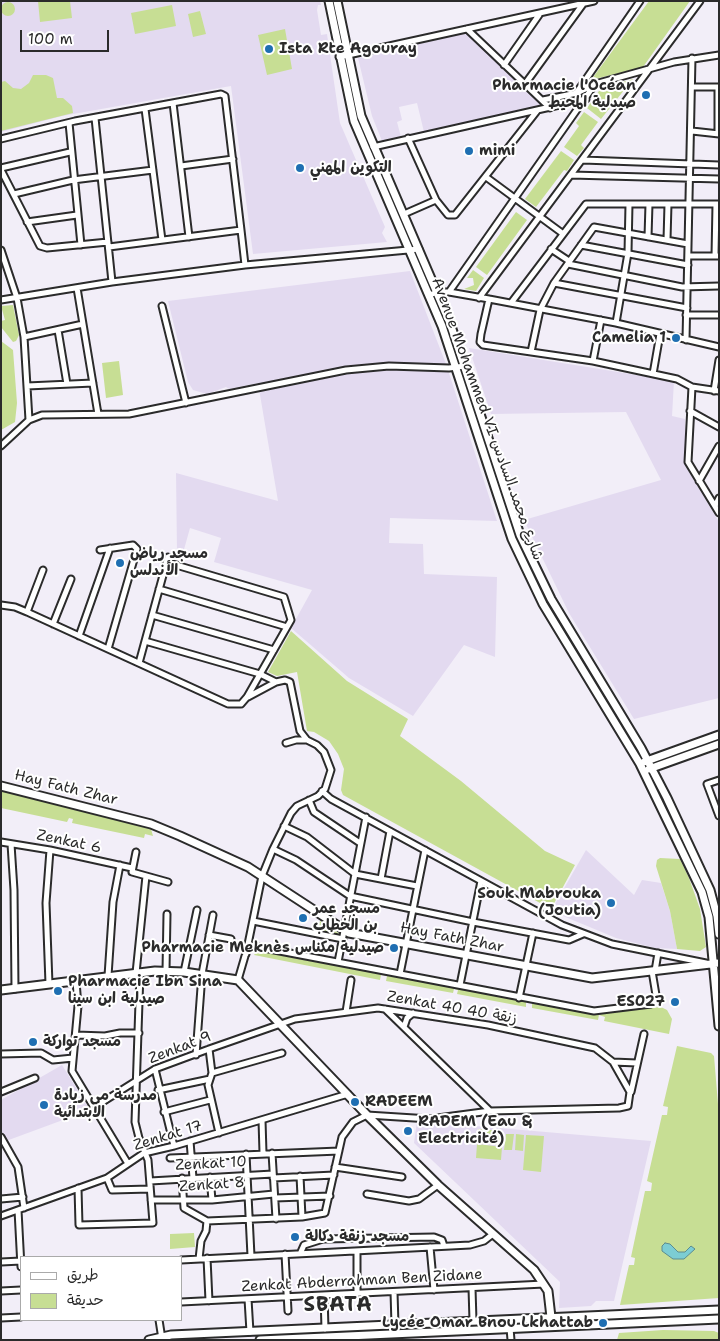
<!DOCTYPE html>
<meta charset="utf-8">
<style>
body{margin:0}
#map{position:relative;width:720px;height:1341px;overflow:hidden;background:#f2eef8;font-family:"Shantell Sans","Playpen Sans Arabic",sans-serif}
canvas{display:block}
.frame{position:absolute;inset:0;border:2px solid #2b2b2b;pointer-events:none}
.legend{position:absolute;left:20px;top:1256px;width:162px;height:65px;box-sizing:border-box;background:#fff;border:1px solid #aaa;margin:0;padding:6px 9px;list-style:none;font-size:15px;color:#2b2b2b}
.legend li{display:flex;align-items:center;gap:10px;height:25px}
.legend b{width:25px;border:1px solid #aaa}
.scale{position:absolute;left:20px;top:30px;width:89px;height:22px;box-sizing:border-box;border:2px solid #2b2b2b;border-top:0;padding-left:6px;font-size:15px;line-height:18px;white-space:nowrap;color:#2b2b2b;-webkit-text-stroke:4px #fff;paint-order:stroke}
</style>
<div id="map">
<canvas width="720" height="1341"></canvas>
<div class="frame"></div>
<ul class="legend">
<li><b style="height:6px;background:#fff"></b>طريق</li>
<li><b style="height:14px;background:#c7de94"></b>حديقة</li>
</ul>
<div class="scale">100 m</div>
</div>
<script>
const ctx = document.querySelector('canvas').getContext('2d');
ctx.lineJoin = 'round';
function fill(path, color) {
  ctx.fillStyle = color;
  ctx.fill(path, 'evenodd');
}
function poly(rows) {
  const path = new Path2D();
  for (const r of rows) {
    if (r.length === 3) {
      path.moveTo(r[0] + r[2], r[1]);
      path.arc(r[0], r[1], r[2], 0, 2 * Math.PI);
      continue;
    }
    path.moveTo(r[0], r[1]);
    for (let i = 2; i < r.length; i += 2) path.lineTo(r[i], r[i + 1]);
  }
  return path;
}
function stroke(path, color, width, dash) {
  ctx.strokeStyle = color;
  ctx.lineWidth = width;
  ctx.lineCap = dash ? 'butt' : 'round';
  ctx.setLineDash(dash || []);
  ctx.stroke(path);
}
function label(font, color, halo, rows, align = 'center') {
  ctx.font = font + ' "Shantell Sans","Playpen Sans Arabic",sans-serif';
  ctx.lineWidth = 4;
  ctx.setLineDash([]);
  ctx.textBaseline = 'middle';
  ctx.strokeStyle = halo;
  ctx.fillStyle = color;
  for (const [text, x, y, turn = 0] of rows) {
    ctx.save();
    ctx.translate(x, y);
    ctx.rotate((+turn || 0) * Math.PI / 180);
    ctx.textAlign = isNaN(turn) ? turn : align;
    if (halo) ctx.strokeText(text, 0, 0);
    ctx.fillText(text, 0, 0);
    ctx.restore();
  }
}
fill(poly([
 [1,1,320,1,321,5,318,5,317,10,321,35,327,34,340,123,385,227,382,233,387,242,253,254,231,86,62,116,1,132],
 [466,33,542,105,424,132,417,103,399,107,402,120,397,122,401,137,382,141,372,116,358,58],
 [410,271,446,364,497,521,390,518,389,543,423,544,424,574,497,577,495,657,464,645,413,716,349,678,291,628,312,590,214,562,221,538,190,528,183,553,177,551,176,473,278,501,258,383,229,389,226,387,207,394,193,390,188,382,168,301],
 [469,348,674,381,672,416,685,419,685,465,719,522,719,698,634,719,569,613,524,520,661,480,626,412,491,414],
 [586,850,634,895,642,880,661,883,670,911,677,949,655,948,616,938,551,911],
 [62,1065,90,1110,6,1141,1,1134,1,1100],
 [417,1121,651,1141,614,1301,596,1301,591,1306,559,1308,560,1282,414,1143]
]), '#e3daf0');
fill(poly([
 [38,1,70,1,72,18,40,22],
 [649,1,690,1,643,67,591,80],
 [8,9,7],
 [172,5,176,26,135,34,131,13],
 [200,11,206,34,193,37,188,14],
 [285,29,292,69,267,75,258,35],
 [33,75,46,75,53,78,57,98,63,98,72,106,73,113,1,131,1,82,5,81,13,88,21,89,29,83],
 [633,79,601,119,587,108,601,88],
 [584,112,598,122,581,145,584,148,577,156,564,147,579,126,576,123],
 [561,151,574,160,567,171,564,170,536,207,525,199],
 [516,212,527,220,487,275,476,267],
 [473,270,484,278,476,291,464,289,474,285,473,278,467,278],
 [13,305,19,335,16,341,13,342,1,327,1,321,5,320,1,306],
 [1,341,13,350,17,403,15,422,1,430],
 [119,361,123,395,106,398,102,363],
 [291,631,347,681,408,719,400,736,461,781,545,851,575,865,551,909,343,795,341,790,344,769,338,754,329,741,314,732,307,731,297,672,277,676,268,672],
 [1,791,151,829,153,836,145,834,144,838,72,823,73,819,69,818,67,822,1,808],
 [660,858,680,859,689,878,700,909,706,947,700,951,677,949,670,911,656,866,657,860],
 [320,921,340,934,340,935,317,931],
 [257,951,592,1014,661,1007,667,1010,672,1019,669,1034,604,1021,605,1017,599,1015,598,1020,532,1008,532,1003,526,1002,526,1007,457,994,458,990,454,989,453,993,386,981,387,976,381,975,380,980,254,955],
 [677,1046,711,1053,714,1056,719,1116,719,1298,620,1305,629,1265,634,1265,635,1258,631,1257,645,1191,651,1191,652,1183,647,1181,662,1115,667,1115,668,1107,663,1106],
 [478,1129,503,1131,502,1145,477,1143],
 [506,1134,514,1134,512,1150,504,1150],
 [516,1134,524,1135,523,1151,515,1150],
 [526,1135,544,1136,541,1172,523,1170],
 [477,1144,502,1147,501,1160,476,1158],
 [194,1233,195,1247,170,1249,170,1234],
 [663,1330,714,1331,719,1333,719,1340,617,1340,619,1333]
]), '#c7de94');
const water = poly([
 [665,1243,670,1244,678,1252,685,1252,691,1246,695,1249,684,1259,673,1259,662,1251,662,1246,665,1243]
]);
fill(water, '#7ccdd3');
stroke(water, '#5c8c90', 1);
const street = poly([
 [467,29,550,108],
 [339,57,594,1],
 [504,65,539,15],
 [525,84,583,4],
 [693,87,719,87],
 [577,92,640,1],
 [543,100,577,93,595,84,674,62,719,55],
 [173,103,189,237],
 [145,109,162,240],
 [95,118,112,282],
 [69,123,81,245],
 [692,131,719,134],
 [718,134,718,87],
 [408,138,436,200,448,215,455,215,537,111],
 [1,139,75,121,221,94,225,96,241,230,109,247],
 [373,147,586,99],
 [583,160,719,165],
 [181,166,233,159],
 [1,168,70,152],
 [1,170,40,246,47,248,108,242],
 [571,175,719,179],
 [486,177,562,233],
 [14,194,73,180,153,170],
 [404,214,436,200],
 [27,222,77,215],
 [241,230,245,265],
 [648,237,649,204],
 [667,240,668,204],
 [581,245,688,265],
 [551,249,569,261],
 [1,250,17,298,24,337,29,420],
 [688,256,719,256],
 [715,256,716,204],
 [568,264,682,287,719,286],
 [554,283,687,308],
 [77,288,98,414],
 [449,292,595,84],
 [429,295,438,292,449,292,489,299,616,323,719,347],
 [479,298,700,1],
 [489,299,481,334,480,342,483,345,593,361,677,379,692,387,719,391],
 [1,300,112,282,245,265,419,249],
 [511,303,586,204,719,204],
 [162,306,186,403],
 [686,315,719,315],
 [616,323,628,253,629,204],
 [58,330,67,384],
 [24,337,83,324],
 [686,340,692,58],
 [531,352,540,310,554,283,594,227,688,244],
 [593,361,601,320],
 [653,374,660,334],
 [27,386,93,383],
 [692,387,688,462,719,513],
 [714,391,719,360],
 [690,411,719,427],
 [1,446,29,420,42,415,129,414,346,370,389,366,449,368,465,366],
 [699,481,719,446],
 [715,506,719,498],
 [100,550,133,545,137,549,108,649],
 [159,589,287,627],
 [1,605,15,607,27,612,228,704,241,704,247,697,291,620,284,597,166,562],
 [27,612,43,570],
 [152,615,274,650],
 [53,624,71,579],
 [79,636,110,548],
 [145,641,260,674,276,682],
 [139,663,168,557],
 [286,743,296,740,306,740],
 [719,780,707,784,719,816],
 [322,791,331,799,562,925,612,944,706,963],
 [309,800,314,812,360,843],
 [284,826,307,837,355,874,417,886],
 [1,842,50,850,132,868],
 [11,844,14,890,15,989],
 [273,849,296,860,350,896,473,922,569,940,583,934],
 [136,852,132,872,168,882],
 [381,879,390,831],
 [253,921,343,939],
 [209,935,231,939],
 [248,945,594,1011,651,1004,656,995,652,971],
 [246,954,262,876,273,849,291,813,297,806,318,796,325,789,331,770,324,752,317,745,307,740,300,731,290,682,285,680,276,682,248,697],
 [338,962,366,817],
 [166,971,167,914],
 [655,971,658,953],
 [184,972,197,910],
 [136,973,146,876],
 [400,974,425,850],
 [108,976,113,902,120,865],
 [238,980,245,956],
 [76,981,78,1006,72,1071,127,1162],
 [49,984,46,903,50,850],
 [460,985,481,881],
 [519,998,533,933],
 [385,1009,490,1111],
 [346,1012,351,980],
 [404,1027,407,1018,413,1013],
 [76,1035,105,1036,120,1033,139,1033],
 [209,1049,212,1073,208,1085,219,1133],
 [1,1054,41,1053,53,1060,73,1058],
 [196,1055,202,974,213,915],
 [613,1062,637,1063],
 [155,1069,174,1146],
 [212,1073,282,1053],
 [158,1090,210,1079],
 [1,1092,35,1078],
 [631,1092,644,1034],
 [93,1108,155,1069,209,1049,295,1019,378,1008,488,1025,595,1048,613,1062,630,1092,628,1106,619,1108,490,1111,430,1119,367,1115,353,1122,342,1137,325,1213,302,1217,207,1221,206,1231,201,1241,199,1259],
 [164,1112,210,1100],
 [262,1120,263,1153],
 [1,1137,18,1167,24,1208],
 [190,1141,193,1178],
 [272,1153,276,1219],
 [246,1154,251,1256],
 [170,1158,339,1151],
 [335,1167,402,1177],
 [300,1176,302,1217],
 [210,1177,212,1200],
 [107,1178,112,1190,150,1189],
 [182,1178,184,1208,207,1221],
 [273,1178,334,1175],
 [150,1181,273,1174],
 [78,1188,79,1225,153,1223,148,1160,139,1138,135,1122,140,972],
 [367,1194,409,1201,419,1199,438,1185],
 [275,1198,330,1196],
 [1,1199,23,1197],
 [151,1200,212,1200,274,1194],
 [18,1210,21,1267],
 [1,1216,107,1178,144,1153,174,1146,348,1094],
 [430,1247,434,1290],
 [357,1251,357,1293],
 [285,1254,288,1311],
 [300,1254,304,1245,323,1239,434,1237,442,1240,444,1246],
 [207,1258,209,1301],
 [181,1260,470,1245,484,1241,493,1234],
 [1,1262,21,1261],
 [472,1288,473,1321],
 [1,1291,21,1290],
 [394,1292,395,1325],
 [324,1295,325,1329],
 [248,1299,250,1332],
 [181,1302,544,1284],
 [1,1318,21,1317],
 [159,1320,162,1339],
 [510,1328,511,1340]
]);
const secondary = poly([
 [329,1,354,121,442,326,512,539,543,604,640,764,702,892,709,917,719,1026],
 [337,1,361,116,450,323,520,535,551,599,641,748,667,798,710,890,717,916,719,934],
 [644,762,719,735],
 [649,769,719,744],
 [1,786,151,824,180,836,248,867,349,933,592,978,719,963],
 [1,990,155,971,184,972,238,980,367,1115,438,1185,534,1270,548,1291,552,1326],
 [149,1340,171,1335,719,1310],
 [260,1340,719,1319]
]);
stroke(street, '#2b2b2b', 9);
stroke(secondary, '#2b2b2b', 11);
stroke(street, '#fff', 5);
stroke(secondary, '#fff', 7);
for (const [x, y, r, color] of [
 [269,49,5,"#1f6fb2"],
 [646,95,5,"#1f6fb2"],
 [469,151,5,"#1f6fb2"],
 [300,168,5,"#1f6fb2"],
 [676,338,5,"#1f6fb2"],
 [120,563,5,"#1f6fb2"],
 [611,903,5,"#1f6fb2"],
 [303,918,5,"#1f6fb2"],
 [394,948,5,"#1f6fb2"],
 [58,991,5,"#1f6fb2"],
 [675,1002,5,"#1f6fb2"],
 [33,1042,5,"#1f6fb2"],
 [355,1102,5,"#1f6fb2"],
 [44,1105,5,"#1f6fb2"],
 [408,1131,5,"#1f6fb2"],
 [295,1237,5,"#1f6fb2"],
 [603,1323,5,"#1f6fb2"]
]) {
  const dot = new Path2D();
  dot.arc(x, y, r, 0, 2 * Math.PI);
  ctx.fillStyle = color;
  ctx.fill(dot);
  stroke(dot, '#fff', 2);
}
label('bold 15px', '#2b2b2b', '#fff', [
 ["Ista Rte Agouray",279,49],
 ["Pharmacie l'Océan",636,86,"right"],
 ["صيدلية المحيط",636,103,"right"],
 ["mimi",479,151],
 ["التكوين المهني",310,168],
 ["Camelia 1",666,338,"right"],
 ["مسجد رياض",130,554],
 ["الأندلس",130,571],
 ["Souk Mabrouka",601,894,"right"],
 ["(Joutia)",601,911,"right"],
 ["مسجد عمر",313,909],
 ["بن الخطاب",313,926],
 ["Pharmacie Meknès صيدلية مكناس",384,948,"right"],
 ["Pharmacie Ibn Sina",68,982],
 ["صيدلية ابن سينا",68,999],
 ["ES027",665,1002,"right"],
 ["مسجد تواركة",43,1042],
 ["مدرسة مي زيادة",54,1096],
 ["الابتدائية",54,1113],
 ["RADEEM",365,1102],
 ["RADEM (Eau &",418,1122],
 ["Electricité)",418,1139],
 ["مسجد زنقة دكالة",305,1237],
 ["Lycée Omar Bnou Lkhattab",593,1323,"right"]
], 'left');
label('15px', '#2b2b2b', '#fff', [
 ["Avenue Mohammed VI شارع محمد السادس",487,419,70],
 ["Hay Fath Zhar",66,788,14],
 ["Zenkat 6",69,842,12],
 ["Hay Fath Zhar",452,938,11],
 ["Zenkat 40 زنقة 40",452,1008,10],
 ["Zenkat 9",180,1048,-21],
 ["Zenkat 17",168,1136,-17],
 ["Zenkat 10",211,1164,-3],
 ["Zenkat 8",212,1185,-4],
 ["Zenkat Abderrahman Ben Zidane",362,1281,-3]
]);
ctx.letterSpacing = '1px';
label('bold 20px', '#2b2b2b', '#fff', [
 ["SBATA",338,1306]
]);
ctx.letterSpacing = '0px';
</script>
